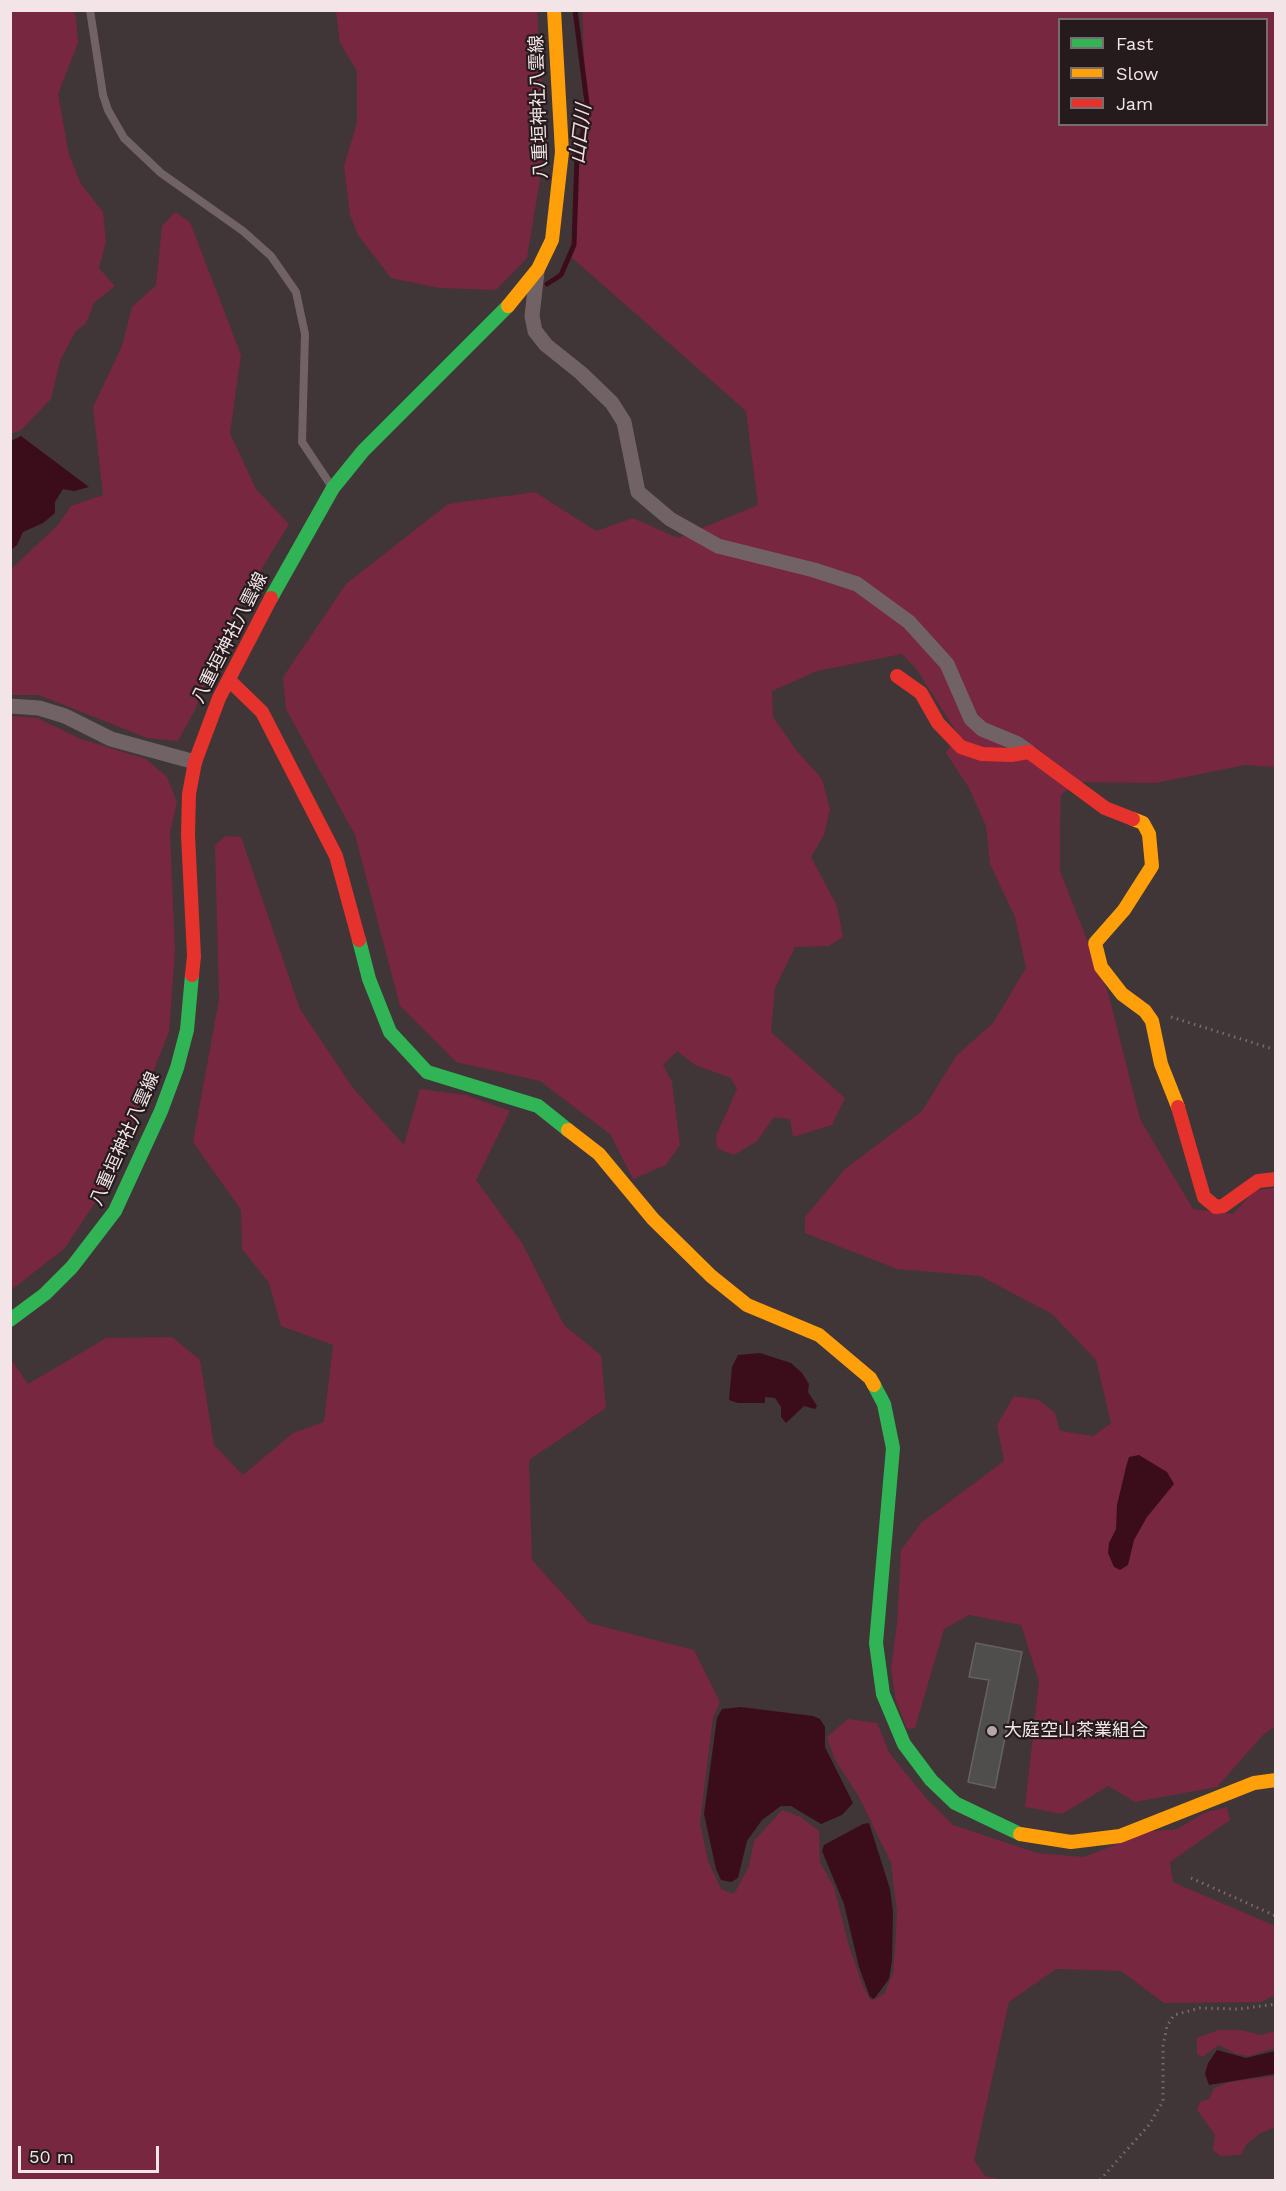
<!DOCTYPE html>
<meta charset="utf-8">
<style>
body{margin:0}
#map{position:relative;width:1286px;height:2191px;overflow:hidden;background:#403537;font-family:"Work Sans",sans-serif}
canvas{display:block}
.frame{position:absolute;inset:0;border:12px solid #f3e5e7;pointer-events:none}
.legend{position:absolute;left:1058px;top:18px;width:210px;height:108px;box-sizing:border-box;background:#251b1d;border:2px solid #776c6e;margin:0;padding:8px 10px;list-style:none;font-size:18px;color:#f3e5e7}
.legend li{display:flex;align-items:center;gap:12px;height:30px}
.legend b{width:30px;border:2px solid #776c6e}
.scale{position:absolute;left:18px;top:2146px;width:141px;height:27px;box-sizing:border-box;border:3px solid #f3e5e7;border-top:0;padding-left:8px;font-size:18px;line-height:21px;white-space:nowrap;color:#f3e5e7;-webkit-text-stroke:4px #251b1d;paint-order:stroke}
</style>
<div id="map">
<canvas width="1286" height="2191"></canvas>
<div class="frame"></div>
<ul class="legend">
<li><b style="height:8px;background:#30b455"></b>Fast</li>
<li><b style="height:8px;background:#ff9f0a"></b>Slow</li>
<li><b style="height:8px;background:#e5322d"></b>Jam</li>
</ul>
<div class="scale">50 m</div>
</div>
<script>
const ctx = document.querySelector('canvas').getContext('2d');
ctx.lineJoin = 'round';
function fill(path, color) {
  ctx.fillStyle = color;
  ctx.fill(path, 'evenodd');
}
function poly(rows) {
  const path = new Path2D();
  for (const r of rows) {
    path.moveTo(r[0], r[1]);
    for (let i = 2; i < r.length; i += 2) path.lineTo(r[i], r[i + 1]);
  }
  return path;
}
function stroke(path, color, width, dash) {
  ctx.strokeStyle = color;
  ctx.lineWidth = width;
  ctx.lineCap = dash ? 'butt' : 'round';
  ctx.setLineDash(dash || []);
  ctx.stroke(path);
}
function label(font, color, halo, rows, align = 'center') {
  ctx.font = font + ' "Work Sans","Noto Sans JP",sans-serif';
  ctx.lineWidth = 4.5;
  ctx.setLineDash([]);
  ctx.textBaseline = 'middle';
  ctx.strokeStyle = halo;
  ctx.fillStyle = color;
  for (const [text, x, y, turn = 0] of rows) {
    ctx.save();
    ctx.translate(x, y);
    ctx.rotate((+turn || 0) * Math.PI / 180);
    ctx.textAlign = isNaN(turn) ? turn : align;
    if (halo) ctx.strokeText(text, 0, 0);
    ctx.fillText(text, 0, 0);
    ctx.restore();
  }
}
fill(poly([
 [11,10,73,11,76,16,78,43,58,94,69,155,81,184,103,212,106,242,99,268,115,286,94,303,86,323,75,332,60,361,51,399,21,430,11,434],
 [336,11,537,11,546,143,527,258,496,290,439,288,391,278,358,235,350,215,344,166,357,123,357,71,340,43],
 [582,11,1275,11,1275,767,1245,765,1156,783,1077,782,1061,795,1060,824,1060,871,1109,996,1140,1119,1193,1209,1233,1214,1255,1190,1275,1188,1275,1726,1263,1735,1217,1787,1135,1802,1108,1786,1062,1814,1025,1807,1039,1681,1021,1625,969,1615,944,1629,915,1728,907,1729,896,1701,891,1669,897,1624,901,1550,921,1523,1004,1461,997,1425,1014,1396,1039,1400,1055,1413,1060,1431,1093,1436,1111,1423,1096,1360,1052,1314,980,1276,897,1269,805,1233,805,1217,845,1169,922,1111,956,1056,993,1023,1026,968,1015,917,990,864,986,826,969,788,946,753,957,733,917,670,902,654,817,671,772,691,773,717,796,750,822,779,830,809,824,835,811,857,837,906,843,937,829,946,795,947,775,988,771,1032,845,1098,832,1125,793,1137,790,1119,774,1117,757,1141,734,1155,717,1148,716,1136,737,1089,731,1078,695,1065,677,1051,663,1065,672,1082,680,1145,666,1165,633,1179,610,1134,540,1081,456,1062,400,1006,355,835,286,709,283,677,346,584,448,504,535,492,596,531,633,518,678,538,758,505,746,411,570,256,585,78],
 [1060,20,1266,20,1266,124,1060,124],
 [175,212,190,222,241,355,230,433,256,489,289,524,225,630,195,710,178,741,147,738,39,695,10,695,11,569,57,526,71,506,103,495,93,407,122,346,132,307,156,285,162,226],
 [11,716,37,718,81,739,146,759,167,777,177,802,170,833,175,951,169,1032,108,1183,65,1248,14,1288,10,1287],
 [226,836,241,837,300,1009,353,1088,404,1145,420,1089,466,1095,510,1111,476,1180,522,1243,564,1325,601,1355,606,1408,529,1460,532,1560,589,1623,694,1650,720,1702,713,1717,700,1823,708,1861,721,1889,734,1894,749,1866,754,1841,782,1810,801,1817,819,1831,820,1862,834,1887,849,1946,863,1986,871,2001,884,1994,893,1973,895,1950,897,1912,891,1863,859,1797,834,1758,827,1737,848,1719,877,1723,890,1754,927,1799,953,1825,1037,1853,1084,1857,1147,1832,1177,1829,1204,1813,1227,1807,1230,1820,1170,1862,1173,1882,1275,1926,1275,1995,1261,2002,1164,2003,1121,1971,1056,1969,1009,2002,974,2160,985,2176,1003,2180,11,2180,10,1358,28,1384,106,1338,172,1337,200,1360,214,1445,243,1475,293,1433,324,1422,333,1345,281,1326,269,1283,242,1249,241,1210,193,1142,219,999,215,845],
 [1218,2030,1241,2030,1261,2035,1275,2031,1275,2048,1249,2056,1236,2054,1219,2045,1202,2057,1197,2054,1197,2038],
 [1275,2076,1275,2127,1259,2134,1246,2145,1241,2155,1220,2156,1213,2150,1215,2135,1197,2110,1200,2102,1209,2099,1214,2088,1229,2082]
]), '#77273f');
fill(poly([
 [21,436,89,487,74,491,63,489,55,502,55,513,43,523,23,532,17,545,11,550,11,441],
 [760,1353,791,1363,802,1373,809,1384,808,1392,817,1406,815,1409,804,1406,786,1423,781,1417,781,1407,775,1398,765,1397,765,1403,738,1403,729,1400,732,1367,738,1355],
 [1139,1455,1167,1472,1174,1484,1147,1517,1134,1540,1128,1565,1120,1570,1114,1567,1108,1553,1109,1543,1116,1529,1117,1505,1126,1467,1129,1457],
 [741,1707,813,1716,820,1719,825,1727,825,1747,853,1803,842,1815,821,1824,791,1806,781,1806,762,1820,747,1841,738,1878,731,1882,721,1880,716,1869,704,1814,717,1718,722,1709],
 [869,1823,890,1889,893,1912,892,1961,889,1979,874,1999,870,1997,859,1967,844,1904,822,1851,824,1845,863,1824],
 [1217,2050,1246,2058,1275,2051,1275,2074,1209,2085,1205,2074,1208,2063]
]), '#3b0d1b');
stroke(poly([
 [547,284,561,275,574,245,577,156,588,111,575,10]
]), '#3b0d1b', 5);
const building = poly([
 [976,1643,1022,1652,995,1788,968,1782,989,1680,969,1677,976,1643]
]);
fill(building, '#504e4d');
stroke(building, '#646361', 1.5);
stroke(poly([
 [1171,1017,1276,1050],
 [1191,1878,1276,1916],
 [1100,2180,1149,2125,1163,2101,1163,2046,1167,2026,1174,2015,1200,2008,1239,2009,1276,2004]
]), '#776c6e', 3, [1.5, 4.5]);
stroke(poly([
 [90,10,103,95,108,110,124,138,161,173,243,231,271,256,296,292,305,334,302,442,332,487]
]), '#706265', 8);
stroke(poly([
 [537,272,532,316,535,331,546,345,581,373,612,403,624,422,638,492,670,519,718,546,814,570,857,584,909,622,947,664,971,719,982,729,1018,744,1029,752],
 [10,706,39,708,65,716,111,739,195,762]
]), '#706265', 15);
stroke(poly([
 [271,598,333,488,363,451,508,306],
 [359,940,369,979,390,1032,427,1072,538,1106,568,1130],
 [10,1320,45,1294,72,1267,115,1211,161,1111,177,1068,187,1030,192,975],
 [874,1385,884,1404,893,1448,876,1643,883,1694,904,1744,931,1780,955,1803,1020,1834]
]), '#30b455', 14);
stroke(poly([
 [508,306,538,269,552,240,562,152,554,10],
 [1133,819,1143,823,1149,834,1152,866,1124,910,1095,943,1101,967,1122,994,1145,1011,1152,1021,1161,1064,1178,1107],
 [568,1130,599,1154,653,1219,711,1276,747,1305,819,1335,870,1378,874,1385],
 [1020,1834,1071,1842,1120,1836,1254,1783,1276,1780]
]), '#ff9f0a', 14);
stroke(poly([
 [897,676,921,693,938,723,961,747,982,754,1011,755,1029,752,1105,808,1133,819],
 [229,680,262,712,336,856,359,940],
 [192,975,194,956,188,835,189,794,195,762,219,698,271,598],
 [1178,1107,1204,1197,1216,1207,1223,1206,1258,1181,1276,1179]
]), '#e5322d', 14);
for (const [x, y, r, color] of [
 [992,1731,6,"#b4a7a9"]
]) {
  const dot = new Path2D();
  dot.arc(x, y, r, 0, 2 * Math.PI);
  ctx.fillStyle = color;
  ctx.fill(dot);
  stroke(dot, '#251b1d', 2);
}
label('18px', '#f3e5e7', '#251b1d', [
 ["八重垣神社八雲線",539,107,-92],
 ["八重垣神社八雲線",230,638,-63],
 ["八重垣神社八雲線",125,1139,-66]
]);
label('18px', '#f3e5e7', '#251b1d', [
 ["大庭空山茶業組合",1004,1731]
], 'left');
label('italic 20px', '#f6dadf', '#251b1d', [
 ["山口川",581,134,-83]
]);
</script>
